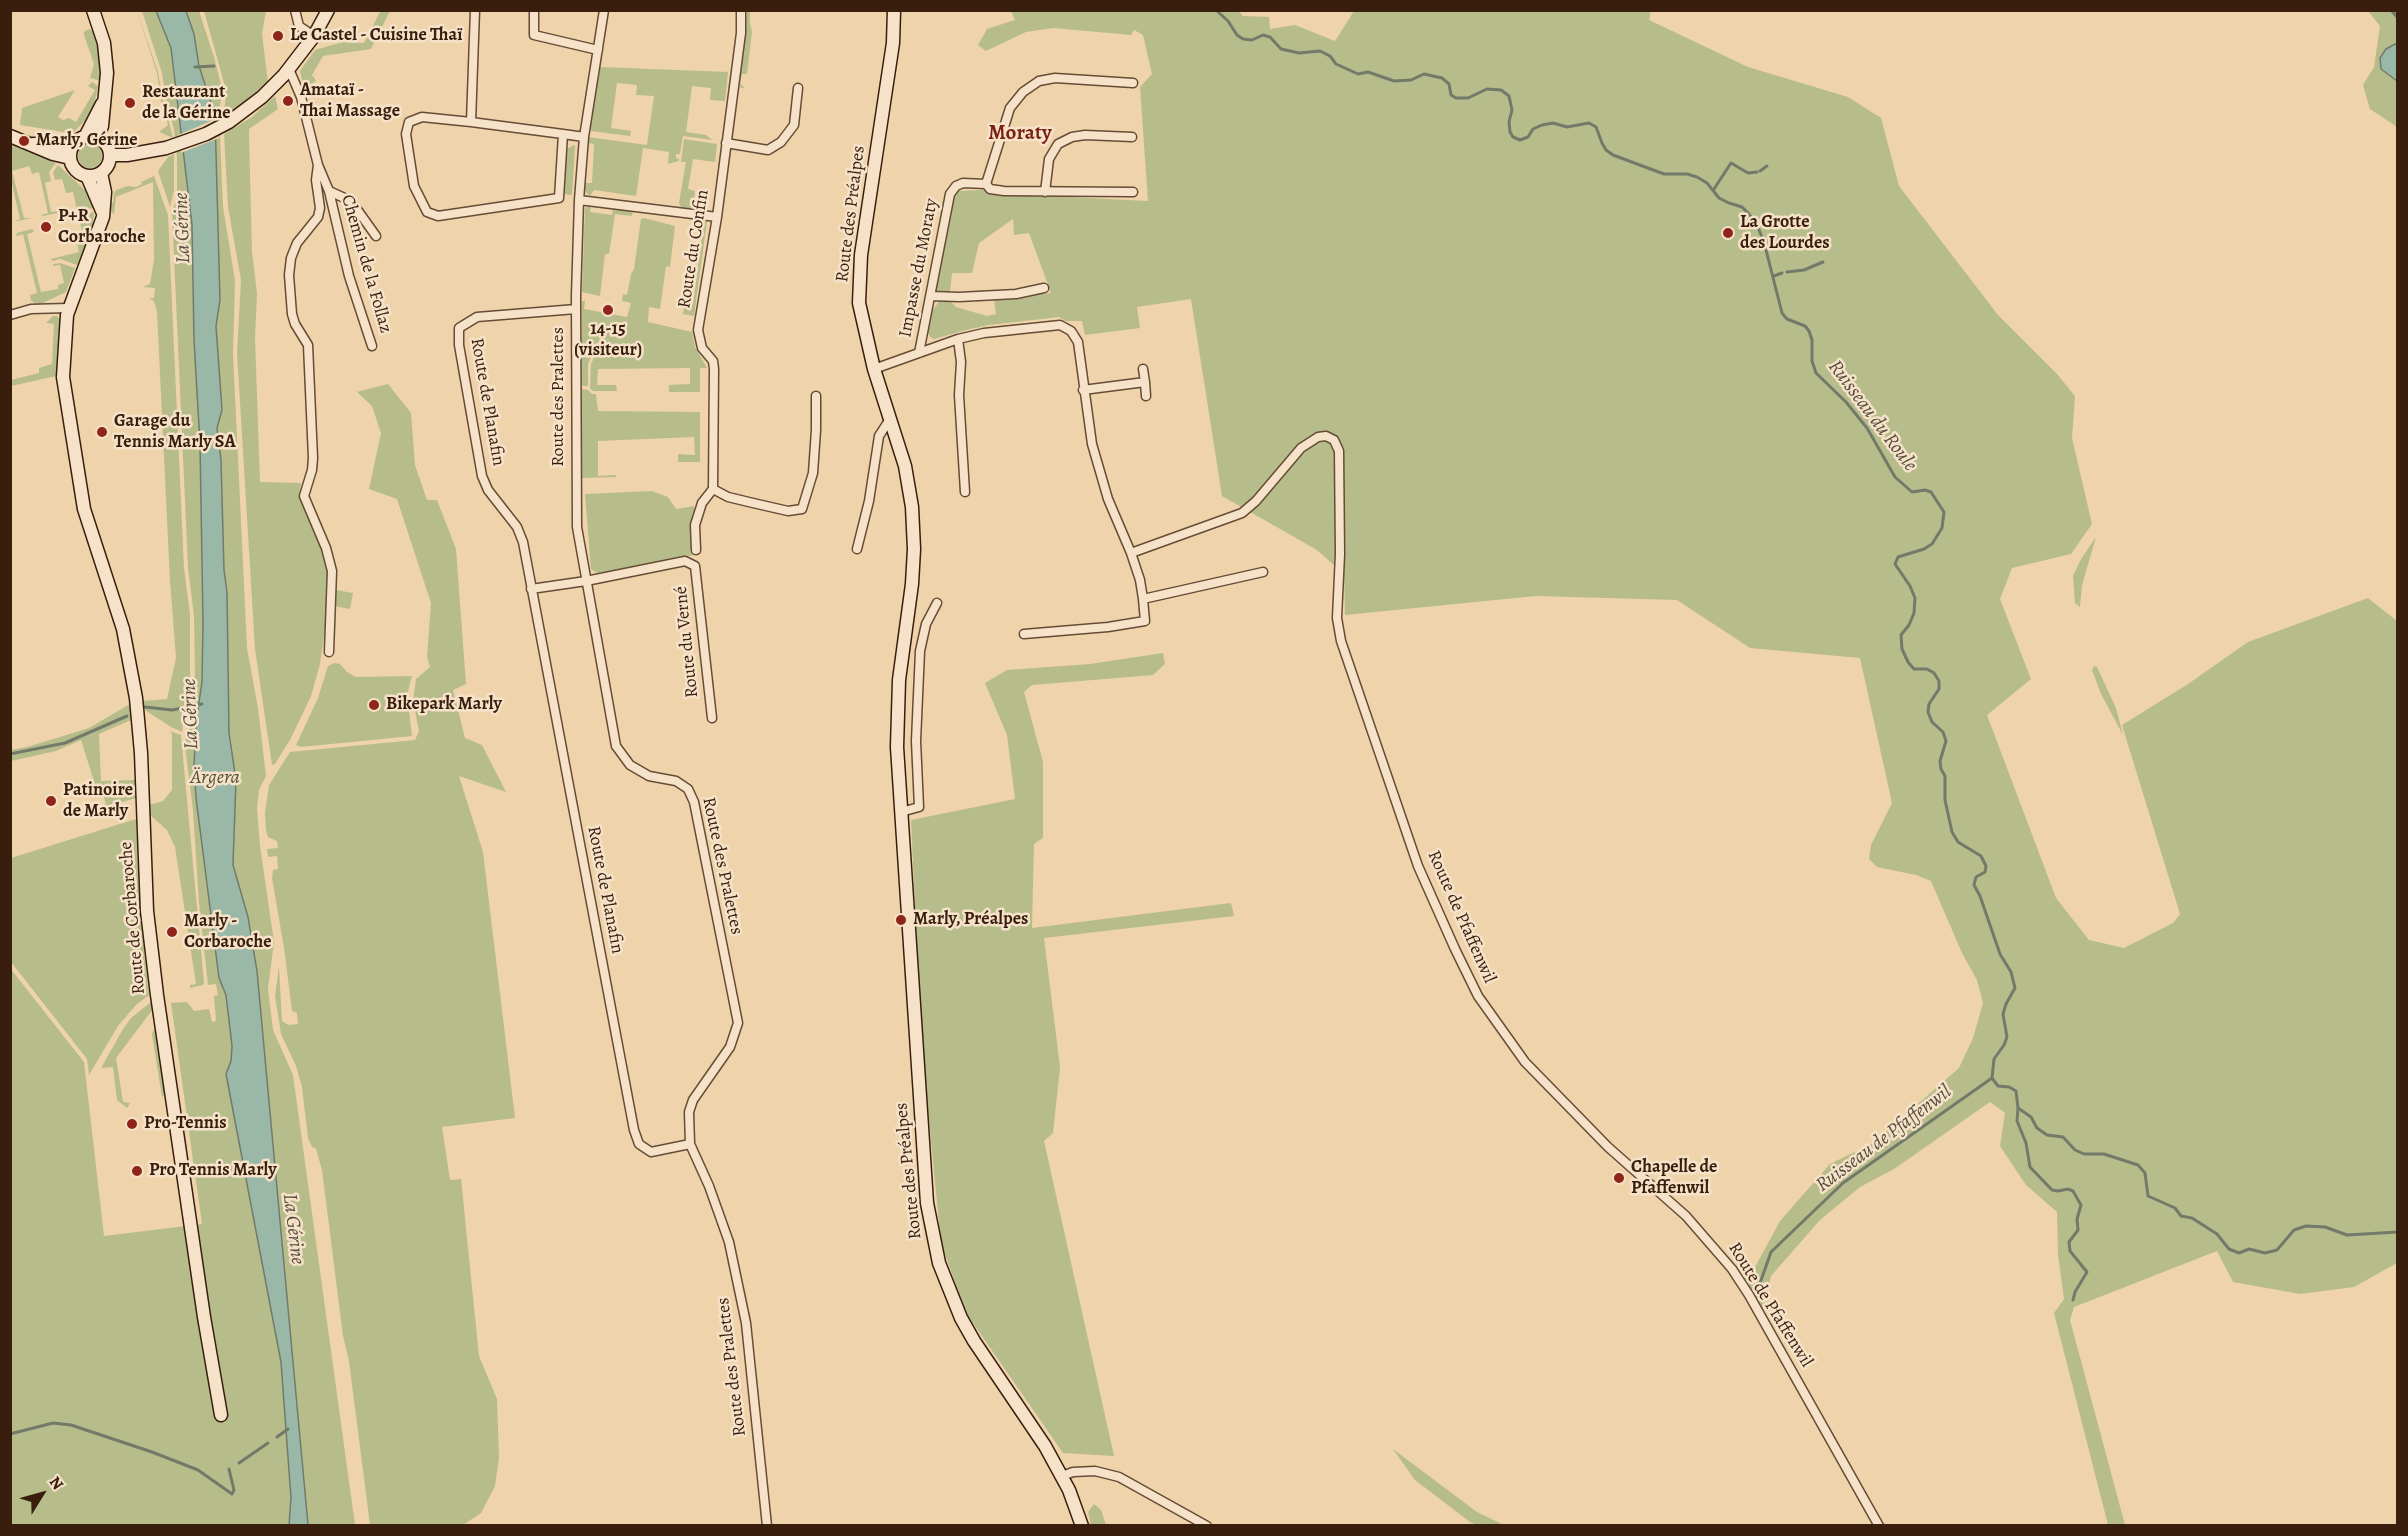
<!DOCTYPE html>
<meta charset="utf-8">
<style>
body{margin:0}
#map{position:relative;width:2408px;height:1536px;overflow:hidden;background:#efd3ab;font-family:Alegreya,serif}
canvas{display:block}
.frame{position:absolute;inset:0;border:12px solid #391e0e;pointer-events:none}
.north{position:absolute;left:12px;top:1464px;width:60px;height:60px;-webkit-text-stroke:4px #f5e2c8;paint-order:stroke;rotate:53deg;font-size:16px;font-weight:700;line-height:24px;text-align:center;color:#391e0e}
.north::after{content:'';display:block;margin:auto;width:21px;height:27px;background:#391e0e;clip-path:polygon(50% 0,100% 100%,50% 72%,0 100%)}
</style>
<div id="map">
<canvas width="2408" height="1536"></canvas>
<div class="frame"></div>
<div class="north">N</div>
</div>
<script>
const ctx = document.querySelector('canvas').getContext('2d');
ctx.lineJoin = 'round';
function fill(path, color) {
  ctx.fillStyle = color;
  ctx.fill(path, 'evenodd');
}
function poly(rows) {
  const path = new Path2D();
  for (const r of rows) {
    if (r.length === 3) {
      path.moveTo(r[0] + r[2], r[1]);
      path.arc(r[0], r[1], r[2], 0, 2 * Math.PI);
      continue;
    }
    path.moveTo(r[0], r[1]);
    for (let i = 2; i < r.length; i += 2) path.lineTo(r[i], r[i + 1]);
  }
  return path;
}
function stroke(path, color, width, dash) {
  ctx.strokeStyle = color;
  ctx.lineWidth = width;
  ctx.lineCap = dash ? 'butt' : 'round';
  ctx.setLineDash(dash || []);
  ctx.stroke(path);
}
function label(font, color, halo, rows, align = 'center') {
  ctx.font = font + ' Alegreya,serif';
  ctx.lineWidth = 5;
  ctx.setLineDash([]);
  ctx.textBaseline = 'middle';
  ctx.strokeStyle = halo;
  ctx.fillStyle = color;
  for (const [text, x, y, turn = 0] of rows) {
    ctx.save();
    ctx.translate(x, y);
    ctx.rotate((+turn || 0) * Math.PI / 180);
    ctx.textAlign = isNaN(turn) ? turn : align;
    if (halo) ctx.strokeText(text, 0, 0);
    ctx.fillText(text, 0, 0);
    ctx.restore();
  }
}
fill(poly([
 [381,10,390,11,371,49,323,56,312,75,316,81,304,88,300,71,315,50,343,42,364,43],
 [137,11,158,72,163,100,173,138,159,132,168,125,161,100,157,73],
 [142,11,156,11,171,48,192,225,194,340,200,444,203,622,202,682,196,723,194,766,196,798,219,978,226,995,232,1046,231,1061,226,1074,281,1362,291,1498,289,1525,11,1525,10,968,84,1062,104,1236,202,1224,171,1003,187,1002,194,1011,209,1009,212,1022,216,1021,214,996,218,995,216,984,208,985,199,903,193,810,185,746,195,674,194,616,188,568,172,212,177,199,177,157,174,129,166,99,162,73],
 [186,11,199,11,214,57,222,89,219,113,223,207,235,280,233,354,247,648,258,708,266,776,259,790,257,808,260,846,274,942,268,989,273,1030,293,1075,355,1525,308,1525,257,971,248,917,233,865,236,780,229,733,227,592,224,570,221,460,217,428,222,410,216,326,220,300,218,234,199,66,194,34],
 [204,11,266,11,262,34,268,82,240,105,224,116,226,90],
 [747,11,750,11,750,24,752,32,747,74,742,74,740,84,745,88,741,88,739,84],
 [1011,11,1239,11,1243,16,1269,17,1270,29,1295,25,1335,41,1354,11,1651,11,1649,20,1748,67,1848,97,1881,118,1899,186,1998,315,2057,374,2075,396,2072,438,2092,524,2071,554,2012,568,2000,599,2031,679,1987,715,2056,898,2089,940,2124,948,2173,923,2180,914,2122,725,2188,684,2248,642,2368,598,2397,621,2397,1263,2354,1287,2300,1294,2233,1282,2217,1251,2074,1307,2070,1320,2125,1525,2108,1525,2054,1313,2064,1299,2058,1255,2057,1212,2026,1185,2000,1146,2005,1113,1990,1102,1894,1169,1860,1187,1820,1220,1771,1276,1762,1313,1742,1280,1753,1271,1780,1221,1830,1164,1873,1143,1959,1068,1973,1038,1983,1003,1977,980,1962,953,1931,881,1916,875,1877,867,1869,859,1871,845,1892,803,1860,658,1750,648,1677,600,1536,596,1345,615,1344,574,1317,550,1222,496,1191,299,1137,307,1140,328,1085,335,1082,321,1066,321,1059,317,989,325,966,330,934,339,930,337,928,332,933,310,940,300,949,300,956,307,987,316,996,314,994,299,1051,293,1029,233,1014,235,1013,219,979,243,972,273,952,273,950,293,936,291,945,229,954,194,958,191,984,190,990,193,1148,201,1140,87,1152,74,1143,35,1134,30,1131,35,1053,28,1026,32,986,51,978,45,987,29,1015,20],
 [2368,11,2397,11,2397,43,2386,49,2381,69,2397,81,2397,127,2370,109,2363,85,2374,67,2380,26],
 [89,29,95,32,98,43,101,81,90,78,94,64,84,35,84,32],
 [600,67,728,72,725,101,710,100,711,88,692,86,686,132,706,135,712,140,683,136,680,154,676,154,676,158,679,159,679,161,668,164,669,152,643,148,636,196,594,190,590,196,585,191,584,183,592,183,594,144,587,143,587,137,647,145,654,96,636,95,637,85,617,83,611,128,631,131,630,136,591,131,588,127],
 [92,82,98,86,94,106,89,116,74,132,70,133,20,125,22,108,75,90,58,117,63,120,69,118,76,122,95,90,88,86],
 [275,96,278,109,249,129,249,136,252,252,257,293,255,338,260,482,301,483,299,495,323,549,329,573,327,614,320,664,311,696,291,738,275,764,272,765,255,649,237,353,241,280,228,207,224,134,252,117],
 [684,139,717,144,715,162,693,159,688,189,695,191,694,198,690,198,690,205,693,207,687,210,682,209,679,203,686,162,681,162],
 [90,156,12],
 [10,144,56,163,49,172,51,181,45,183,51,212,59,211,57,213,43,216,41,215,48,213,39,172,32,174,29,166,12,171,24,218,31,218,13,222,20,219,11,180],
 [574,145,575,146,572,195,564,194,567,149],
 [174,154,174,190,170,207,158,171,168,157],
 [58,165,87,192,93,208,71,213,77,210,73,192,66,193,62,179,55,180,53,172],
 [154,176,168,215,184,568,190,614,190,682,182,732,171,727,145,710,143,701,167,699,176,658,170,581,157,312,154,301,149,298,154,298,155,288,143,287,150,284,154,260,153,182,116,197,114,214,110,211,110,204,113,203,114,193,116,190,128,186,136,187,142,184,141,182],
 [591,205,590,212,612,215,613,206,633,209,632,216,615,214,609,254,605,254,600,296,582,292,585,208],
 [94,212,92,229,77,265,60,259,52,261,51,259,79,252,76,238,83,235,79,218,72,217],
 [644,218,675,226,670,267,666,266,660,309,649,307,648,322,692,332,695,347,707,368,700,368,700,392,669,392,669,385,690,384,690,368,598,369,597,385,616,385,617,391,593,391,590,389,591,364,601,343,598,342,588,364,588,386,582,386,582,301,585,301,584,309,627,317,631,303,622,301,623,294,627,295,631,274,634,269,641,219],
 [706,220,707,221,694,316,683,314,685,303,693,304,704,221],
 [32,229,34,232,27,234,41,292,58,289,58,285,64,283,60,265,53,266,53,264,60,263,75,268,66,292,41,304,35,304,31,300,30,295,37,293,23,234,16,236,17,233],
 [53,316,57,316,60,320,56,376,11,386,11,380,39,373,39,368,52,364,54,324,46,323],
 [388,384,411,413,415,465,427,500,437,500,456,549,466,684,453,690,465,738,482,745,506,792,459,776,483,852,515,1118,442,1127,450,1180,461,1179,479,1356,497,1399,499,1458,495,1486,481,1513,463,1525,370,1525,349,1361,343,1336,322,1170,316,1149,312,1147,308,1138,302,1087,296,1066,281,1034,275,996,279,967,282,1021,289,1025,298,1024,297,1013,292,1011,284,948,272,878,273,870,278,869,277,856,268,857,267,849,278,848,277,841,268,837,266,831,265,813,269,785,290,752,415,740,419,731,413,701,416,679,430,667,427,657,431,603,397,499,369,489,381,433,372,406,357,392],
 [582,389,588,390,592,394,596,394,598,411,700,412,700,462,678,462,678,454,695,455,694,437,598,441,598,476,616,475,616,477,582,478],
 [652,491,668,497,676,509,694,506,694,555,599,574,591,569,585,494],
 [2096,537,2082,585,2080,607,2075,603,2073,576,2081,559],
 [336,590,353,593,350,609,334,606],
 [1163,653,1165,664,1153,675,1032,685,1024,692,1043,762,1043,838,1034,844,1032,928,1231,903,1234,916,1044,938,1060,1067,1053,1133,1044,1141,1114,1456,1063,1453,966,1313,941,1243,921,1038,911,820,1015,799,1007,735,985,683,1007,670,1090,664],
 [334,663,340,664,347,672,356,677,412,676,407,695,412,736,301,747,296,745,318,698,328,666],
 [2094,666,2097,667,2116,708,2123,735,2101,694,2092,670],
 [130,704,131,720,99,734,101,781,135,780,136,798,99,809,99,807,106,804,101,788,97,787,94,781,81,740,56,751,11,761,11,750,27,747,89,728],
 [170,731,181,735,204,983,203,985,190,988,190,985,196,984,175,847,167,830,150,815,149,805,163,801,172,790,172,734],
 [136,819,141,923,149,995,136,1005,118,1026,89,1075,87,1059,11,962,11,858],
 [151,1002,153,1009,116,1058,123,1102,130,1103,127,1108,117,1100,113,1067,101,1068,123,1029,131,1018],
 [156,1026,167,1092,162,1097,152,1034],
 [1393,1449,1477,1512,1504,1525,1477,1525,1470,1522,1415,1480],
 [1094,1504,1101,1510,1106,1525,1091,1525,1088,1512]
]), '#b6bd8b');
const water = poly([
 [156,11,186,11,194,34,199,66,215,115,220,300,216,326,222,410,217,428,221,460,224,570,227,592,229,733,236,780,233,865,248,917,257,971,308,1525,289,1525,291,1498,281,1362,226,1074,231,1061,232,1046,226,995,219,978,196,798,194,766,196,723,202,682,203,622,200,444,194,340,192,225,171,48,156,11],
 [2397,43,2397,81,2381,69,2380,58,2386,49,2397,43]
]);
fill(water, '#9ab8a8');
stroke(water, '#737a6a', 1.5);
fill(poly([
 [218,118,219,138,181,153,178,135]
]), '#efd3ab');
stroke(poly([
 [1216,10,1228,21,1237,35,1243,39,1252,40,1263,35,1270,37,1281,49,1299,53,1320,51,1330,56,1336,64,1358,74,1368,72,1394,81,1411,80,1424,74,1442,78,1449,84,1451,95,1456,98,1468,98,1487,89,1501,90,1509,96,1512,110,1509,122,1510,132,1513,137,1520,140,1528,137,1533,129,1542,125,1553,123,1567,127,1589,123,1596,127,1602,143,1606,150,1613,155,1664,174,1687,174,1697,177,1707,183,1719,198,1729,203,1742,207,1748,213,1757,225,1764,242,1782,313,1787,319,1805,326,1809,331,1812,340,1812,361,1816,373,1846,402,1867,428,1895,477,1912,492,1925,490,1931,492,1944,512,1942,528,1932,544,1924,549,1898,557,1895,564,1910,586,1915,598,1914,613,1909,625,1901,635,1902,649,1908,662,1914,669,1927,669,1934,673,1939,681,1939,689,1929,704,1928,712,1932,722,1943,732,1946,741,1940,761,1941,769,1945,776,1945,800,1952,832,1958,842,1981,856,1986,866,1985,872,1976,877,1974,885,1980,896,2000,954,2011,972,2015,988,2006,1004,2003,1014,2007,1037,2004,1045,1994,1059,1992,1078,1998,1086,2009,1087,2016,1091,2018,1108,2031,1117,2037,1128,2047,1135,2063,1137,2075,1150,2084,1154,2104,1154,2138,1165,2145,1173,2148,1196,2175,1208,2181,1216,2192,1218,2217,1234,2229,1249,2239,1253,2249,1249,2265,1253,2277,1250,2294,1230,2306,1226,2325,1227,2347,1235,2398,1232],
 [2391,10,2398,18],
 [195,67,214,66],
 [1760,171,1767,166],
 [1714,189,1731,163,1748,173,1757,172],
 [1787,272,1804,270,1823,262],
 [1774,276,1782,273],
 [145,707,172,710,202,704],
 [10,754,65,743,127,716],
 [2018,1108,2017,1121,2026,1143,2030,1167,2052,1190,2058,1191,2068,1189,2073,1191,2081,1205,2077,1219,2078,1230,2069,1242,2070,1251,2087,1272,2075,1292,2073,1300],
 [1759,1286,1771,1252,1843,1183,1992,1078],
 [10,1434,53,1423,71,1425,152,1452,198,1470,232,1494,234,1490,229,1469],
 [277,1437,288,1429],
 [239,1463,268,1443]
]), '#737a6a', 3);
const street = poly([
 [295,10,299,26,314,36],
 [534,10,534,35,598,50],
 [604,10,584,137,579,200,576,296,577,527,616,746,630,765,649,776,676,781,688,789,694,802,738,1023,730,1047,693,1100,689,1112,690,1144,709,1186,729,1242,746,1323,767,1526],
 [741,10,741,33,717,217,698,330,702,348,713,361,714,369,713,489,728,497,753,503,788,511,802,509,813,473,816,430,816,396],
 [289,69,301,97,318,165,329,191,349,276,372,346],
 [471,122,475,10],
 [563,134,559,198,438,216,427,212,414,186,406,134,409,122,422,117,471,122,563,134,584,137],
 [726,143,768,150,781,142,794,125,798,88],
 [318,165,316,180,320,208,318,217,297,243,291,258,289,275,292,314,295,324,308,345,313,458,312,470,304,496,326,548,332,571,329,652],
 [986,184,990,189,1004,191,1133,192],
 [329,191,351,201,376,236],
 [1045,192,1049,159,1058,144,1072,137,1085,135,1132,137],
 [579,200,717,217],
 [931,296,959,297,1016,294,1044,288],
 [576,309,477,317,459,328,459,345,482,476,488,490,517,527,523,542,634,1130,639,1144,651,1152,690,1144],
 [10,315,31,309,68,308],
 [958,339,961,362,959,395,965,492],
 [919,353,950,194,956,186,963,183,986,184,1010,108,1023,92,1039,81,1055,78,1133,83],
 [874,369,958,339,984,333,1060,325,1071,331,1078,342,1092,444,1108,499,1131,553,1242,513,1256,501,1301,448,1318,437,1326,436,1334,440,1339,451,1340,554,1337,618,1341,641,1418,866,1455,949,1478,996,1525,1062,1608,1147,1686,1216,1732,1269,1749,1295,1879,1526],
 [1145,382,1146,396],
 [1083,390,1145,382,1143,369],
 [857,549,869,501,879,436,890,419],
 [696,550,695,525,702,503,713,489],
 [1131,553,1140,580,1143,599,1263,572],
 [531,589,586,581,685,561,695,566,712,718],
 [1024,634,1108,627,1145,621,1143,599],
 [901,812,919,807,916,741,920,651,926,624,937,603],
 [1062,1476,1073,1472,1095,1471,1119,1477,1207,1526]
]);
const secondary = poly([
 [93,10,104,43,107,73,102,126,98,138],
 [894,10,893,43,861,255,859,303,874,369,905,466,912,507,914,549,912,584,899,680,897,747,927,1203,939,1263,961,1318,974,1341,1045,1446,1069,1490,1082,1526],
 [10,136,53,154,70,158],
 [90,156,20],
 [85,137,102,104],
 [33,144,74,145],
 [110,155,127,155,166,148,206,134,229,122,262,97,284,75,314,36,328,10],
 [101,173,105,192,103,217,67,315,63,377,84,509,123,629,136,698,141,753,147,911,157,995,204,1317,221,1415],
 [87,176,103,213]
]);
stroke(street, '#664b35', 11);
stroke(secondary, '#391e0e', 15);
stroke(street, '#f5e2c8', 8);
stroke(secondary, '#f5e2c8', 12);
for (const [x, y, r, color] of [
 [278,36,6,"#8f2418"],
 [288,101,6,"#8f2418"],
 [130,103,6,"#8f2418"],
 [24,141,6,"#8f2418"],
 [46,227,6,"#8f2418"],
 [1728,233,6,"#8f2418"],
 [608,310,6,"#8f2418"],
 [102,432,6,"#8f2418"],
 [374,705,6,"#8f2418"],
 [51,801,6,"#8f2418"],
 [901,920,6,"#8f2418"],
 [172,932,6,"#8f2418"],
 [132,1124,6,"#8f2418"],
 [137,1171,6,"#8f2418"],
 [1619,1178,6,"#8f2418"]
]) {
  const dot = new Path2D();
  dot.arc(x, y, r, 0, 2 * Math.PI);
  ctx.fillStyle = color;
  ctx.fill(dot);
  stroke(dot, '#f5e2c8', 2);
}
label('bold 18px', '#391e0e', '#f5e2c8', [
 ["Le Castel - Cuisine Thaï",290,36],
 ["Amataï -",300,91],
 ["Thai Massage",300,112],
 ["Restaurant",142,93],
 ["de la Gérine",142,114],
 ["Marly, Gérine",36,141],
 ["P+R",58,217],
 ["Corbaroche",58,238],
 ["La Grotte",1740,223],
 ["des Lourdes",1740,244],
 ["14-15",608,330,"center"],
 ["(visiteur)",608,351,"center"],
 ["Garage du",114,422],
 ["Tennis Marly SA",114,443],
 ["Bikepark Marly",386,705],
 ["Patinoire",63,791],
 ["de Marly",63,812],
 ["Marly, Préalpes",913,920],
 ["Marly -",184,922],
 ["Corbaroche",184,943],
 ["Pro-Tennis",144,1124],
 ["Chapelle de",1631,1168],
 ["Pfaffenwil",1631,1189],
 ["Pro Tennis Marly",149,1171]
], 'left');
label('18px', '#391e0e', '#f5e2c8', [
 ["Route des Préalpes",851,214,-83],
 ["Route du Confin",694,249,-81],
 ["Chemin de la Follaz",366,264,74],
 ["Impasse du Moraty",919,268,-79],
 ["Route des Pralettes",559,397,-90],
 ["Route de Planafin",487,402,80],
 ["Route du Verné",687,642,-96],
 ["Route des Pralettes",722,866,78],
 ["Route de Planafin",605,890,79],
 ["Route de Pfaffenwil",1461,917,66],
 ["Route de Corbaroche",133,918,-95],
 ["Route des Préalpes",909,1171,-96],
 ["Route de Pfaffenwil",1770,1305,58],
 ["Route des Pralettes",732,1367,-97]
]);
label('italic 20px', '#564c3c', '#f5e2c8', [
 ["La Gérine",183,228,-92],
 ["Ruisseau du Roule",1872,416,53],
 ["La Gérine",191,714,-92],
 ["Ärgera",215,778],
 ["Ruisseau de Pfaffenwil",1884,1139,-37],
 ["La Gérine",293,1229,83]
]);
label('bold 21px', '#7a1f14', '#f5e2c8', [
 ["Moraty",1020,134]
]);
</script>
